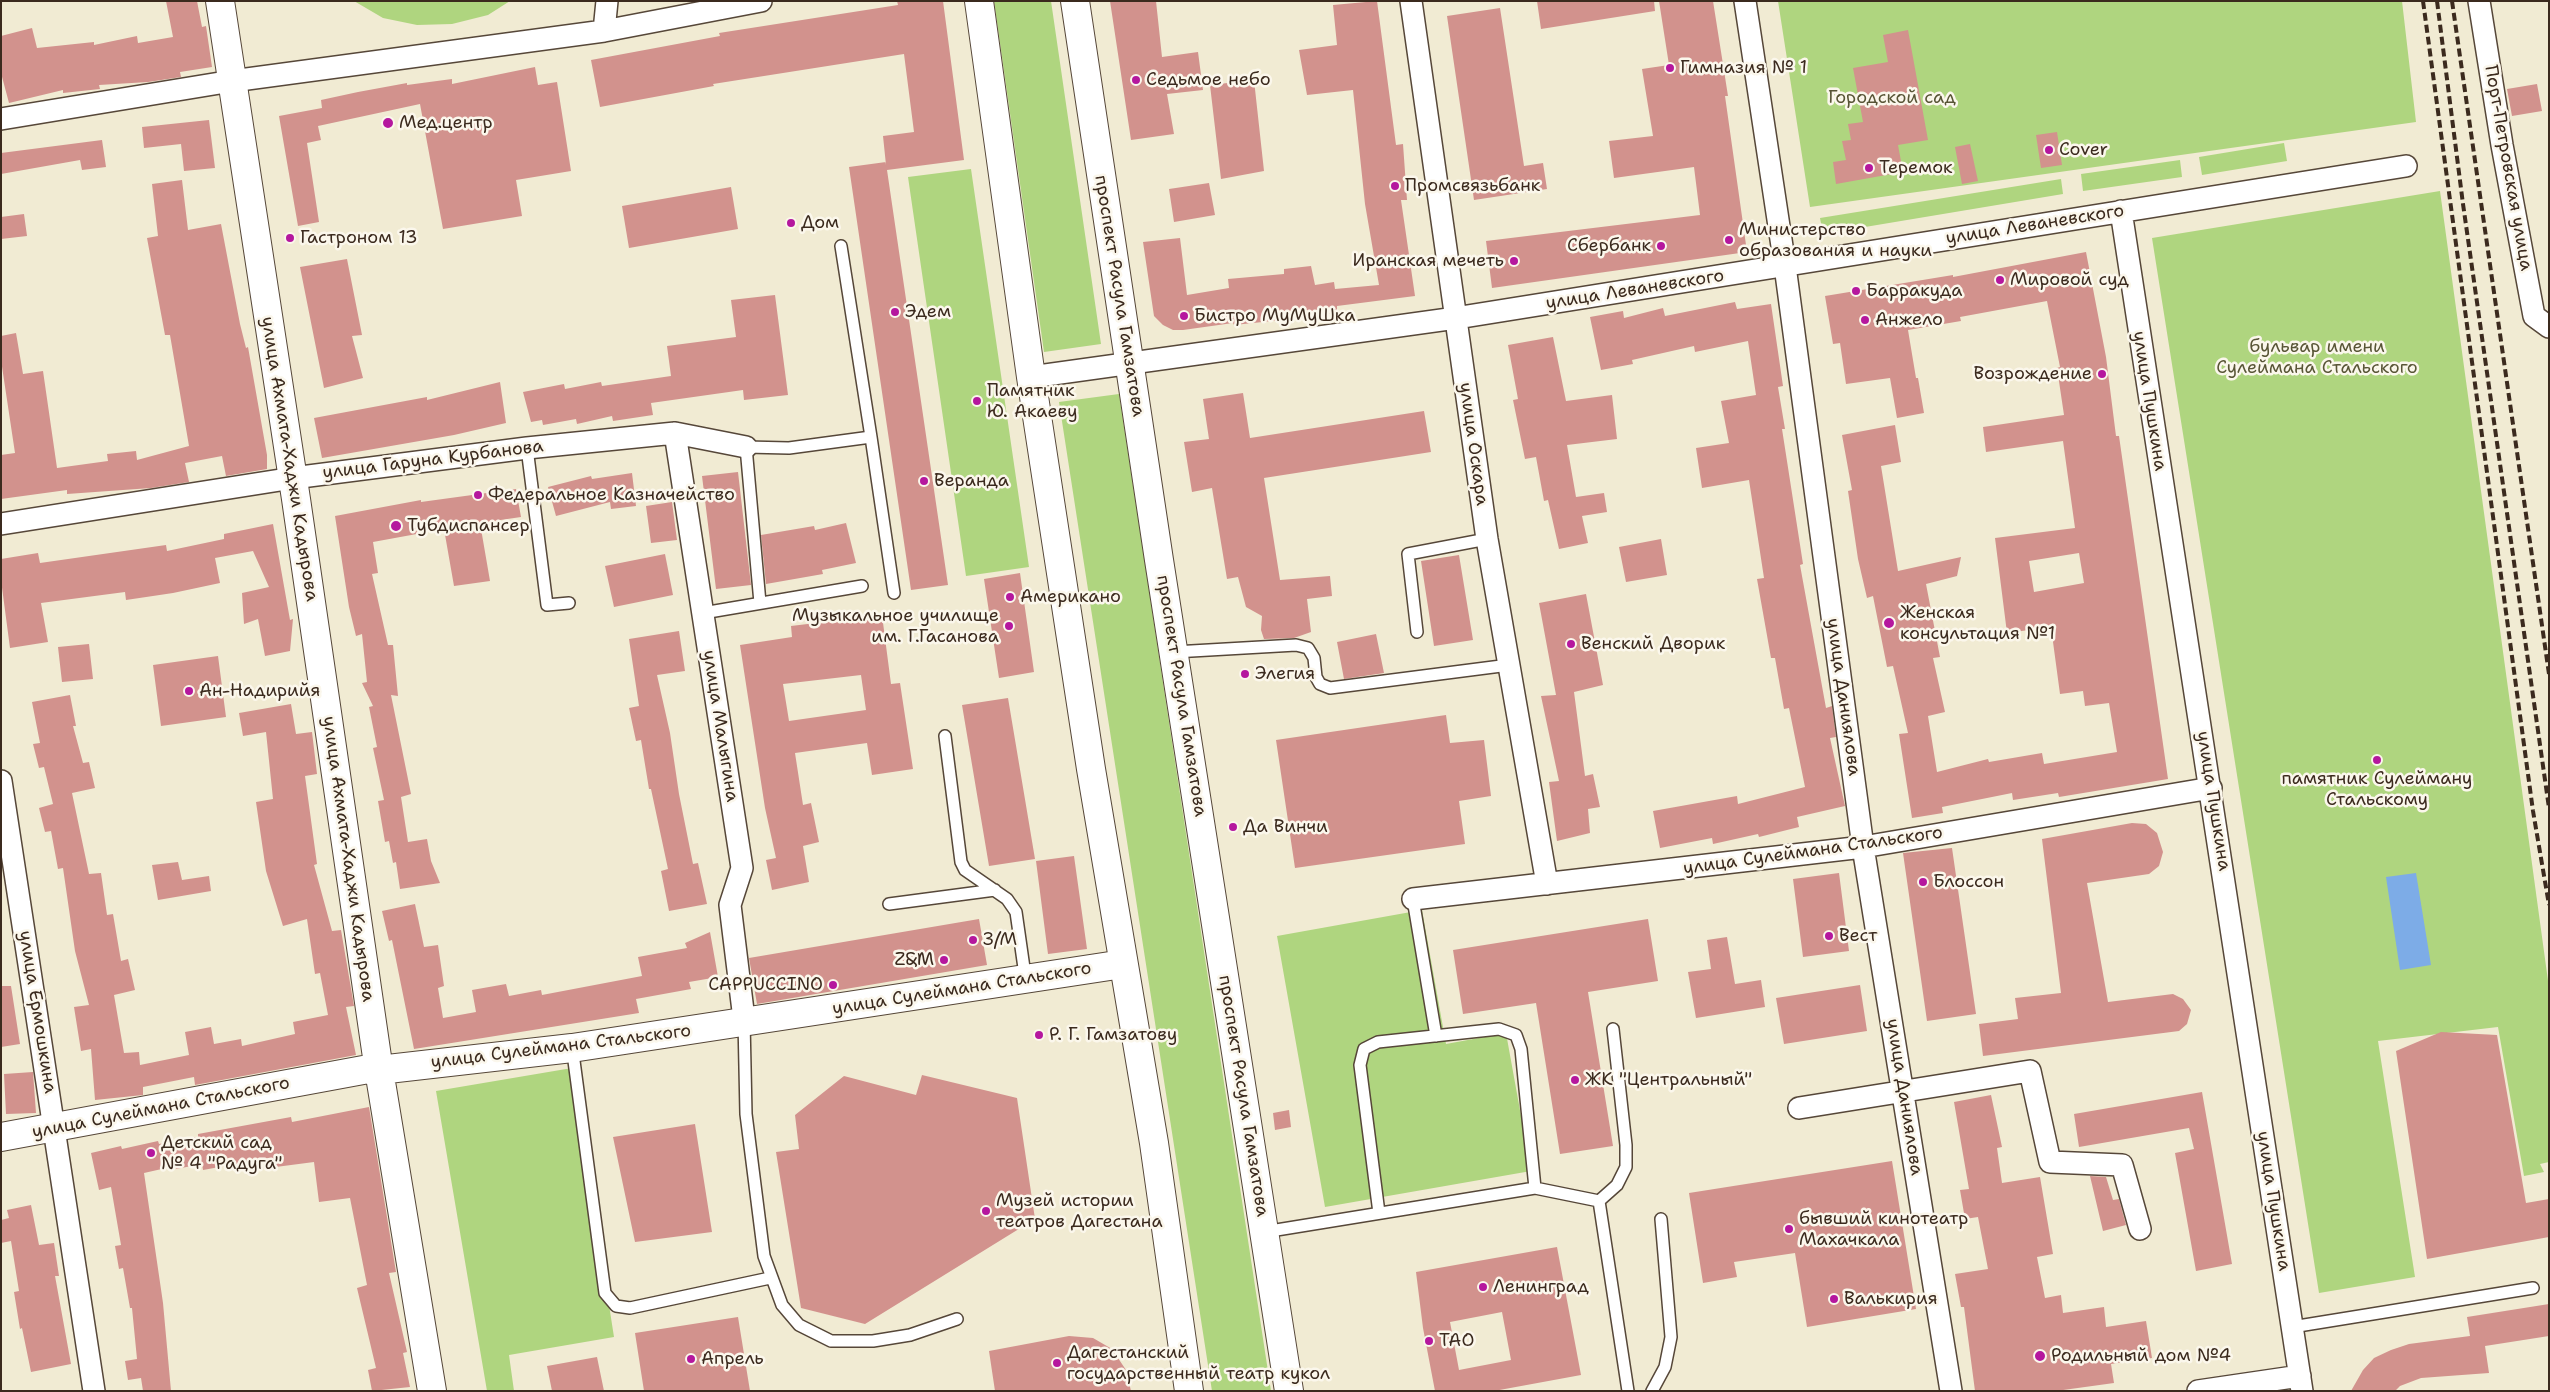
<!DOCTYPE html>
<meta charset="utf-8">
<style>
body{margin:0}
#map{position:relative;width:2550px;height:1392px;overflow:hidden;background:#f1ebd3;font-family:"Shantell Sans",sans-serif}
canvas{display:block}
.frame{position:absolute;inset:0;border:2px solid #3b2a1e;pointer-events:none}
</style>
<div id="map">
<canvas width="2550" height="1392"></canvas>
<div class="frame"></div>
</div>
<script>
const ctx = document.querySelector('canvas').getContext('2d');
ctx.lineJoin = 'round';
function fill(path, color) {
  ctx.fillStyle = color;
  ctx.fill(path, 'evenodd');
}
function poly(rows) {
  const path = new Path2D();
  for (const r of rows) {
    path.moveTo(r[0], r[1]);
    for (let i = 2; i < r.length; i += 2) path.lineTo(r[i], r[i + 1]);
  }
  return path;
}
function stroke(path, color, width, dash) {
  ctx.strokeStyle = color;
  ctx.lineWidth = width;
  ctx.lineCap = dash ? 'butt' : 'round';
  ctx.setLineDash(dash || []);
  ctx.stroke(path);
}
function label(font, color, halo, rows, align = 'center') {
  ctx.font = font + ' "Shantell Sans",sans-serif';
  ctx.lineWidth = 5;
  ctx.setLineDash([]);
  ctx.textBaseline = 'middle';
  ctx.strokeStyle = halo;
  ctx.fillStyle = color;
  for (const [text, x, y, turn = 0] of rows) {
    ctx.save();
    ctx.translate(x, y);
    ctx.rotate((+turn || 0) * Math.PI / 180);
    ctx.textAlign = isNaN(turn) ? turn : align;
    if (halo) ctx.strokeText(text, 0, 0);
    ctx.fillText(text, 0, 0);
    ctx.restore();
  }
}
fill(poly([
 [354,1,510,1,488,15,452,24,417,25,383,18],
 [994,1,1051,1,1101,344,1044,352],
 [1778,1,2402,1,2416,122,1810,207],
 [2284,143,2287,161,2202,175,2199,157],
 [2180,160,2182,177,2083,191,2081,174],
 [971,169,1029,567,966,576,908,177],
 [2061,179,2063,194,1823,234,1820,218],
 [2440,191,2549,988,2549,1162,2540,1164,2544,1172,2524,1176,2498,1027,2378,1041,2415,1277,2319,1293,2152,238],
 [1119,394,1271,1391,1212,1391,1059,402],
 [1422,910,1446,1044,1506,1033,1531,1171,1325,1207,1277,936],
 [572,1068,614,1337,509,1355,514,1391,487,1391,436,1091]
]), '#afd57f');
fill(poly([
 [2416,873,2431,965,2400,970,2386,877]
]), '#7dace7');
fill(poly([
 [166,1,197,1,202,27,206,26,212,67,180,72,181,77,148,82,99,85,100,89,63,93,63,90,9,103,1,73,1,36,32,28,37,48,94,42,94,45,137,36,138,43,173,37],
 [897,1,943,1,964,160,887,170,948,585,911,590,849,167,886,162,886,165,883,136,914,132,904,54,713,84,714,86,600,107,591,60,720,36,719,33,898,5],
 [1110,1,1156,1,1162,57,1198,52,1203,90,1167,94,1174,134,1131,140],
 [1377,1,1396,145,1403,144,1407,200,1401,200,1415,296,1337,306,1337,313,1291,319,1234,325,1233,323,1183,330,1173,330,1163,325,1154,316,1143,242,1180,238,1187,295,1229,288,1228,279,1284,274,1284,269,1311,266,1315,285,1334,282,1335,289,1379,285,1365,204,1353,90,1307,95,1299,50,1337,45,1333,5],
 [1537,1,1654,1,1655,11,1541,29],
 [1659,1,1713,1,1728,96,1725,96,1747,252,1492,288,1486,241,1700,215,1694,167,1614,178,1609,141,1653,136,1642,69,1669,65],
 [1500,8,1524,166,1543,163,1547,189,1474,200,1447,16],
 [1908,30,1928,140,1898,145,1903,172,1836,184,1833,162,1846,160,1842,141,1851,140,1848,124,1863,122,1853,68,1888,62,1883,35],
 [535,67,538,85,557,82,571,171,516,180,522,216,443,229,420,104,318,126,321,140,307,143,319,222,298,226,279,116,322,108,321,100,358,92,407,83,407,85,452,79,452,84],
 [1254,80,1264,171,1221,179,1210,85],
 [2537,84,2542,111,2512,116,2507,89],
 [209,120,215,168,184,171,181,144,144,148,142,127],
 [2057,132,2062,165,2041,168,2036,135],
 [102,140,106,167,82,170,80,160,1,174,1,153],
 [1970,144,1978,181,1962,184,1955,147],
 [182,180,188,230,221,224,240,324,246,348,248,347,267,455,267,469,226,476,222,456,185,463,189,482,151,488,67,494,67,490,1,499,1,455,15,453,1,360,1,336,16,333,23,374,43,371,57,468,108,461,107,454,136,451,137,460,189,446,170,335,165,335,147,238,158,236,152,184],
 [1209,183,1215,215,1174,222,1169,189],
 [731,187,738,229,629,248,622,206],
 [24,214,27,236,1,239,1,217],
 [2086,252,2106,357,2116,436,2119,436,2168,779,2059,797,2058,793,2013,800,2012,793,1942,807,1943,813,1912,818,1899,734,1908,733,1893,666,1887,667,1873,596,1867,598,1858,559,1848,491,1852,490,1842,435,1895,425,1901,462,1881,466,1898,571,1961,557,1957,576,1926,584,1940,657,1933,658,1945,712,1928,716,1937,772,1988,759,1989,762,2042,753,2044,764,2117,752,2109,703,2085,706,2083,691,2060,694,2051,627,2007,633,1995,538,2075,528,2063,441,1986,452,1983,427,2064,415,2057,368,2060,367,2047,301,1960,317,1961,321,1908,330,1916,378,1918,378,1924,413,1897,418,1890,378,1846,384,1840,343,1833,344,1825,296,1953,275,1953,277],
 [2079,553,2084,583,2034,592,2029,561],
 [347,259,362,335,352,336,363,378,324,388,300,267],
 [775,295,788,395,744,400,743,390,651,403,653,415,613,421,612,416,577,424,576,419,543,425,542,420,531,422,523,392,564,384,565,389,601,382,602,386,671,376,667,346,736,337,731,300],
 [1735,302,1737,309,1771,304,1783,386,1778,387,1785,429,1782,429,1803,564,1800,565,1826,708,1832,706,1836,737,1830,738,1845,806,1797,817,1799,827,1759,837,1758,834,1713,844,1712,838,1660,848,1653,811,1737,796,1738,804,1805,787,1789,708,1784,709,1775,658,1771,658,1757,579,1764,578,1749,480,1702,488,1696,448,1729,443,1721,401,1756,395,1748,341,1695,352,1694,346,1632,360,1633,364,1601,370,1590,317,1623,311,1624,318,1663,308,1665,316],
 [1553,337,1566,401,1612,395,1617,439,1567,445,1576,497,1604,493,1607,512,1582,516,1588,543,1559,549,1548,500,1544,501,1536,457,1525,459,1513,400,1518,399,1508,345],
 [500,382,506,423,454,435,322,458,314,418,427,397,427,400],
 [1243,393,1250,438,1424,411,1431,452,1264,478,1280,580,1330,576,1332,596,1307,599,1311,632,1294,638,1264,639,1261,630,1262,616,1246,607,1238,577,1227,579,1212,488,1192,492,1184,442,1209,439,1203,399],
 [738,472,751,585,716,589,702,476],
 [632,473,636,506,611,509,610,502,556,516,548,487,591,476,592,479],
 [516,489,521,517,480,523,490,581,454,586,444,529,373,542,378,573,372,574,388,645,393,645,398,696,391,695,411,794,401,797,408,842,427,839,431,861,440,883,400,889,396,862,393,863,389,841,385,842,378,801,384,800,373,748,377,747,369,707,373,706,362,683,367,682,362,634,356,636,349,607,335,516,421,500,421,502],
 [672,502,677,540,651,543,646,506],
 [846,523,856,563,822,570,823,574,766,584,761,535,814,526,815,530],
 [273,524,290,620,293,619,290,651,265,656,258,619,244,624,242,593,269,587,253,551,215,558,220,583,173,593,126,600,125,592,41,603,48,642,10,648,1,580,1,559,38,553,40,563,166,545,167,551,224,539,224,534],
 [1661,539,1667,575,1626,582,1619,547],
 [665,554,673,595,614,607,605,566],
 [1459,555,1473,640,1434,646,1421,561],
 [1020,573,1034,672,999,678,984,579],
 [1586,594,1603,685,1574,692,1585,776,1593,774,1600,807,1588,809,1590,833,1557,841,1549,782,1559,781,1541,696,1556,695,1539,603],
 [882,615,891,684,900,683,913,769,872,775,867,743,795,753,803,805,811,803,819,842,803,846,809,882,772,890,766,860,776,858,765,808,740,645,792,637,791,626],
 [861,675,866,710,789,721,783,684],
 [679,631,685,671,657,675,670,733,679,794,693,864,698,863,707,904,669,911,661,871,668,869,651,789,649,789,641,740,636,741,629,708,639,706,629,639],
 [1376,634,1384,673,1344,679,1337,642],
 [89,644,93,679,62,682,58,647],
 [218,656,226,717,161,726,153,665],
 [70,695,76,726,73,726,83,763,89,762,95,788,72,793,89,874,101,873,107,915,113,914,121,961,128,959,135,990,114,995,124,1053,139,1052,140,1065,189,1055,185,1032,211,1027,214,1044,241,1039,242,1046,295,1034,293,1022,328,1015,320,973,315,974,307,919,283,926,266,871,256,802,273,799,266,732,243,736,239,713,291,704,296,734,312,732,317,774,305,776,317,864,314,865,332,931,341,930,354,1006,346,1007,356,1055,195,1085,194,1077,143,1087,143,1095,95,1100,91,1049,81,1051,74,1007,89,1005,75,951,63,868,58,869,51,831,45,832,39,808,53,804,44,767,39,768,33,744,40,743,32,702],
 [1008,698,1035,859,989,866,962,705],
 [1446,715,1450,743,1484,740,1491,796,1459,801,1465,844,1295,868,1276,740],
 [2132,823,2146,824,2157,833,2163,852,2159,866,2149,874,2087,883,2108,1002,2173,994,2183,999,2191,1010,2187,1024,2179,1031,1983,1056,1979,1024,2018,1019,2015,998,2061,993,2042,839],
 [1952,848,1976,1014,1927,1021,1903,853],
 [1074,856,1087,949,1048,954,1036,861],
 [178,862,182,880,209,876,211,891,158,900,152,865],
 [1839,873,1849,951,1803,957,1793,879],
 [415,904,424,947,438,945,444,986,438,988,443,1018,476,1012,472,990,506,984,509,996,541,990,542,995,642,976,638,957,687,948,685,943,710,932,718,977,689,982,691,989,636,999,639,1013,414,1049,392,940,389,941,382,911],
 [979,919,987,965,757,1004,749,958],
 [1648,919,1658,981,1588,992,1613,1146,1560,1154,1536,1003,1463,1014,1453,950],
 [1727,937,1735,984,1761,980,1765,1007,1696,1018,1688,972,1711,969,1707,940],
 [1860,985,1867,1031,1784,1044,1776,998],
 [1,986,11,986,20,1044,1,1047],
 [2441,1032,2497,1035,2526,1203,2549,1199,2549,1237,2427,1259,2396,1051],
 [33,1072,36,1113,6,1114,4,1074],
 [922,1075,1017,1098,1035,1219,865,1324,801,1308,776,1152,799,1149,795,1115,844,1076,916,1095],
 [2202,1092,2232,1264,2196,1271,2175,1153,2194,1149,2189,1128,2079,1147,2074,1114],
 [1991,1095,2002,1147,1997,1148,2002,1183,2040,1177,2053,1254,2037,1257,2045,1298,2061,1295,2063,1313,2104,1307,2106,1327,2146,1321,2152,1358,2111,1364,2114,1383,2056,1391,1975,1391,1964,1307,1961,1307,1955,1274,1988,1269,1978,1217,1965,1219,1960,1190,1969,1189,1954,1102],
 [369,1107,396,1272,389,1273,407,1352,403,1353,410,1387,372,1391,368,1370,376,1368,357,1288,367,1285,350,1198,319,1202,314,1162,268,1168,269,1158,203,1170,202,1164,176,1169,175,1166,144,1173,163,1303,171,1391,143,1391,141,1378,128,1380,125,1361,137,1359,132,1308,130,1308,123,1268,119,1269,115,1246,121,1245,111,1187,99,1190,91,1153,121,1146,122,1149,158,1141,159,1144,198,1137,198,1134,291,1117,292,1122],
 [1289,1110,1291,1127,1275,1130,1273,1113],
 [695,1124,712,1232,635,1242,613,1137],
 [1892,1161,1916,1309,1807,1327,1795,1253,1734,1262,1737,1277,1703,1283,1689,1193],
 [2090,1176,2106,1177,2113,1200,2119,1199,2126,1225,2103,1231],
 [31,1205,39,1245,54,1243,59,1276,55,1276,71,1364,31,1372,22,1328,20,1329,14,1292,19,1291,11,1241,1,1243,1,1220,9,1218,7,1210],
 [1557,1247,1581,1375,1494,1391,1435,1391,1423,1328,1416,1272],
 [1502,1312,1511,1360,1459,1370,1450,1322],
 [2549,1304,2549,1336,2485,1346,2489,1373,2421,1378,2400,1386,2395,1391,2351,1391,2363,1370,2374,1358,2391,1350,2409,1344,2470,1336,2467,1317],
 [738,1317,750,1391,644,1391,635,1333],
 [1069,1336,1093,1338,1112,1349,1126,1370,1131,1391,995,1391,989,1351],
 [597,1357,604,1391,552,1391,547,1366]
]), '#d2928d');
const lane = poly([
 [871,437,894,593],
 [527,448,547,605,569,603],
 [760,603,746,447,789,448,871,437,841,246],
 [703,613,862,586],
 [1417,632,1408,554,1487,539],
 [1174,652,1296,645,1308,648,1314,658,1316,677,1320,684,1330,688,1509,665],
 [945,736,961,862,965,870,1007,899,1016,912,1025,975],
 [1413,899,1436,1036],
 [889,904,995,890],
 [744,1021,746,1114,764,1256,782,1305,799,1325,831,1341,873,1341,910,1335,957,1319],
 [572,1046,605,1293,616,1306,630,1308,770,1278],
 [1599,1201,1617,1185,1626,1167,1626,1145,1613,1029],
 [1379,1213,1360,1065,1364,1049,1378,1042,1499,1029,1516,1035,1521,1049,1535,1188,1599,1201,1628,1391],
 [1264,1232,1535,1188],
 [2292,1327,2533,1288],
 [1652,1391,1665,1367,1671,1337,1661,1219]
]);
const street = poly([
 [1411,1,1487,539,1547,884],
 [1745,1,1785,266,1863,847,1951,1391],
 [2479,1,2502,145,2534,316,2549,327],
 [604,31,607,1],
 [1,119,232,81,604,31,761,1],
 [2121,211,2302,1391],
 [1031,377,1456,318,2406,166],
 [675,433,742,868,730,905,744,1019],
 [1,524,293,478,527,448,675,433,746,447],
 [1,781,94,1391],
 [1413,899,1863,847,2211,788],
 [1799,1108,2030,1071,2050,1162,2122,1165,2140,1229],
 [2198,1391,2300,1376]
]);
const secondary = poly([
 [220,1,296,499,378,1064,432,1391],
 [1,1137,374,1068,379,1070,572,1048,1123,964]
]);
const primary = poly([
 [979,1,1031,377,1091,769,1154,1143,1189,1391],
 [1075,1,1159,560,1289,1391]
]);
stroke(lane, '#564739', 14);
stroke(street, '#564739', 24);
stroke(secondary, '#564739', 30);
stroke(primary, '#564739', 30);
stroke(lane, '#fff', 11);
stroke(street, '#fff', 21);
stroke(secondary, '#fff', 28);
stroke(primary, '#fff', 28);
stroke(poly([
 [2423,1,2533,811,2549,905],
 [2437,1,2463,204,2549,808],
 [2452,1,2549,674]
]), '#3b2a1e', 4, [8, 4]);
for (const [x, y, r, color] of [
 [1670,68,5,"#b5179e"],
 [1136,80,5,"#b5179e"],
 [388,123,6,"#b5179e"],
 [2049,150,5,"#b5179e"],
 [1869,168,5,"#b5179e"],
 [1395,186,5,"#b5179e"],
 [791,223,5,"#b5179e"],
 [290,238,5,"#b5179e"],
 [1729,240,5,"#b5179e"],
 [1661,246,5,"#b5179e"],
 [1514,261,5,"#b5179e"],
 [2000,280,5,"#b5179e"],
 [1856,291,5,"#b5179e"],
 [895,312,5,"#b5179e"],
 [1184,316,5,"#b5179e"],
 [1865,320,5,"#b5179e"],
 [2102,374,5,"#b5179e"],
 [977,401,5,"#b5179e"],
 [924,481,5,"#b5179e"],
 [478,495,5,"#b5179e"],
 [396,526,6,"#b5179e"],
 [1010,597,5,"#b5179e"],
 [1889,623,6,"#b5179e"],
 [1009,626,5,"#b5179e"],
 [1571,644,5,"#b5179e"],
 [1245,674,5,"#b5179e"],
 [189,691,5,"#b5179e"],
 [2377,760,5,"#b5179e"],
 [1233,827,5,"#b5179e"],
 [1923,882,5,"#b5179e"],
 [1829,936,5,"#b5179e"],
 [973,940,5,"#b5179e"],
 [944,960,5,"#b5179e"],
 [833,985,5,"#b5179e"],
 [1039,1035,5,"#b5179e"],
 [1575,1080,5,"#b5179e"],
 [151,1153,5,"#b5179e"],
 [986,1211,5,"#b5179e"],
 [1789,1229,5,"#b5179e"],
 [1483,1287,5,"#b5179e"],
 [1834,1299,5,"#b5179e"],
 [1429,1341,5,"#b5179e"],
 [2040,1356,6,"#b5179e"],
 [691,1359,5,"#b5179e"],
 [1057,1363,5,"#b5179e"]
]) {
  const dot = new Path2D();
  dot.arc(x, y, r, 0, 2 * Math.PI);
  ctx.fillStyle = color;
  ctx.fill(dot);
  stroke(dot, '#fbf7ec', 2);
}
label('18px', '#3b2a1e', '#fbf7ec', [
 ["Гимназия № 1",1680,68],
 ["Cедьмое небо",1146,80],
 ["Мед.центр",399,123],
 ["Cover",2059,150],
 ["Теремок",1879,168],
 ["Промсвязьбанк",1405,186],
 ["Дом",801,223],
 ["Министерство",1739,230],
 ["образования и науки",1739,251],
 ["Гастроном 13",300,238],
 ["Сбербанк",1651,246,"right"],
 ["Иранская мечеть",1504,261,"right"],
 ["Мировой суд",2010,280],
 ["Барракуда",1866,291],
 ["Эдем",905,312],
 ["Бистро МуМуШка",1194,316],
 ["Анжело",1875,320],
 ["Возрождение",2092,374,"right"],
 ["Памятник",987,391],
 ["Ю. Акаеву",987,412],
 ["Веранда",934,481],
 ["Федеральное Казначейство",488,495],
 ["Тубдиспансер",407,526],
 ["Американо",1020,597],
 ["Женская",1900,613],
 ["консультация №1",1900,634],
 ["Музыкальное училище",999,616,"right"],
 ["им. Г.Гасанова",999,637,"right"],
 ["Венский Дворик",1581,644],
 ["Элегия",1255,674],
 ["Ан-Надирийя",199,691],
 ["памятник Сулейману",2377,779,"center"],
 ["Стальскому",2377,800,"center"],
 ["Да Винчи",1243,827],
 ["Блоссон",1933,882],
 ["Вест",1839,936],
 ["З/М",983,940],
 ["Z&M",934,960,"right"],
 ["CAPPUCCINO",823,985,"right"],
 ["Р. Г. Гамзатову",1049,1035],
 ["ЖК \"Центральный\"",1585,1080],
 ["Детский сад",161,1143],
 ["№ 4 \"Радуга\"",161,1164],
 ["Музей истории",996,1201],
 ["театров Дагестана",996,1222],
 ["бывший кинотеатр",1799,1219],
 ["Махачкала",1799,1240],
 ["Ленинград",1493,1287],
 ["Валькирия",1844,1299],
 ["ТАО",1439,1341],
 ["Дагестанский",1067,1353],
 ["государственный театр кукол",1067,1374],
 ["Родильный дом №4",2051,1356],
 ["Апрель",701,1359]
], 'left');
label('18px', '#585536', '#fbf7ec', [
 ["Городской сад",1892,98],
 ["бульвар имени",2317,347],
 ["Сулеймана Стальского",2317,368]
]);
label('18px', '#3b2a1e', '#fbf7ec', [
 ["Порт-Петровская улица",2508,168,80],
 ["улица Леваневского",2035,225,-9],
 ["улица Леваневского",1635,290,-9],
 ["проспект Расула Гамзатова",1119,296,81],
 ["улица Пушкина",2149,401,81],
 ["улица Оскара",1473,444,82],
 ["улица Ахмата-Хаджи Кадырова",289,459,81],
 ["улица Гаруна Курбанова",433,460,-7],
 ["проспект Расула Гамзатова",1181,696,81],
 ["улица Даниялова",1843,697,82],
 ["улица Малыгина",720,726,81],
 ["улица Пушкина",2213,801,81],
 ["улица Сулеймана Стальского",1813,851,-8],
 ["улица Ахмата-Хаджи Кадырова",348,859,82],
 ["улица Сулеймана Стальского",962,989,-9],
 ["улица Ермошкина",37,1012,81],
 ["улица Сулеймана Стальского",561,1047,-7],
 ["проспект Расула Гамзатова",1243,1096,81],
 ["улица Даниялова",1904,1097,81],
 ["улица Сулеймана Стальского",161,1108,-11],
 ["улица Пушкина",2273,1201,81]
]);
</script>
